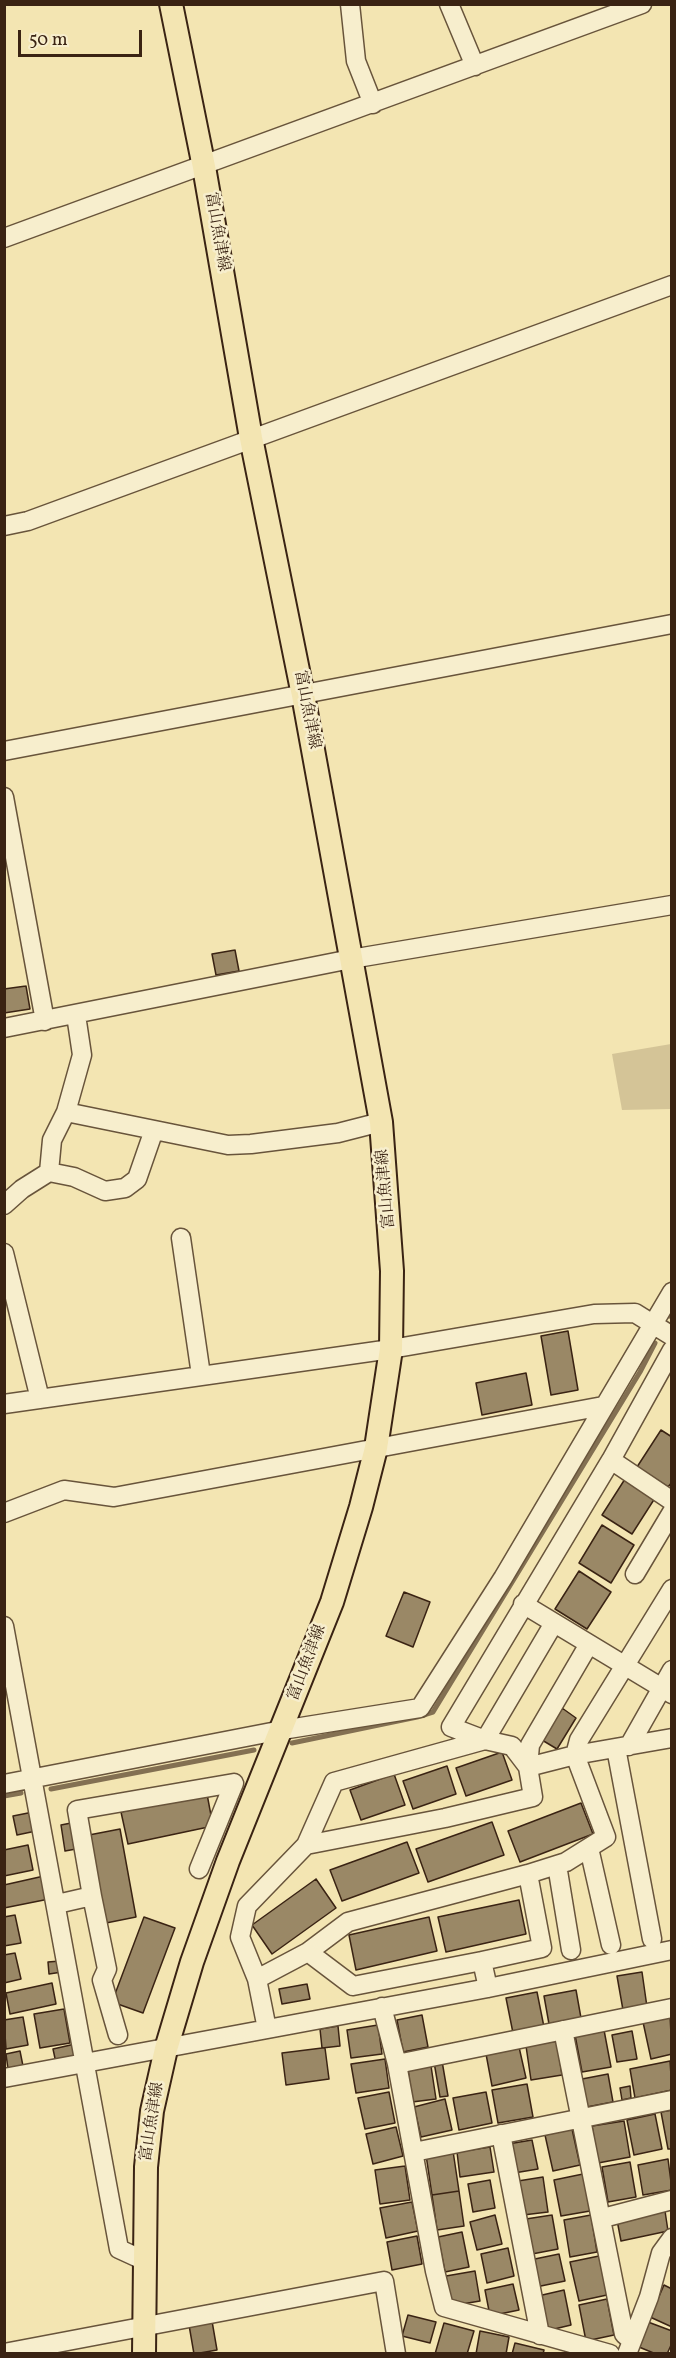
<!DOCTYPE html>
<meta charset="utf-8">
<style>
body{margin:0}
#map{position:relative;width:676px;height:2358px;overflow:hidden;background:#f3e5b2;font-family:Vollkorn,serif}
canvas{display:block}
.frame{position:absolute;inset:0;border:6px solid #3a2313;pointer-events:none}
.scale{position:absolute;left:18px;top:30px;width:124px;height:27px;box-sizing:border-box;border:3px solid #3a2313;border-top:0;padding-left:8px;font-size:18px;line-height:21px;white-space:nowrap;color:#3a2313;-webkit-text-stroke:4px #f7eecd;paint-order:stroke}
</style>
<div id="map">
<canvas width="676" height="2358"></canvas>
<div class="frame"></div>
<div class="scale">50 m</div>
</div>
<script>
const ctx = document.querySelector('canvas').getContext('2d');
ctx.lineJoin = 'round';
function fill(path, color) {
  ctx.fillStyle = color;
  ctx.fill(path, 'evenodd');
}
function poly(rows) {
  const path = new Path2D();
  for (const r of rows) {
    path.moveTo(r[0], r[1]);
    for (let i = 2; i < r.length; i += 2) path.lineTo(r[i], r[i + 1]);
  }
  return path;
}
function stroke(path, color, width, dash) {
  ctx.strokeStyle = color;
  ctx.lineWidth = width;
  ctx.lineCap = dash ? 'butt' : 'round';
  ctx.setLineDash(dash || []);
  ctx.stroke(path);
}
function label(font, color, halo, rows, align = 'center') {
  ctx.font = font + ' Vollkorn,"Noto Serif JP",serif';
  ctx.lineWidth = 5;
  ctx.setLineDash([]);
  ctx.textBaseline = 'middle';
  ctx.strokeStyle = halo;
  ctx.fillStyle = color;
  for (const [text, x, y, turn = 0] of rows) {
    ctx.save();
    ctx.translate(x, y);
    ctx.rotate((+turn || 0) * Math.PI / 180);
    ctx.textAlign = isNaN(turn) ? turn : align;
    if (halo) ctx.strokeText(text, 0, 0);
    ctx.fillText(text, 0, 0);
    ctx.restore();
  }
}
fill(poly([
 [671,1044,671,1109,622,1110,612,1054]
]), '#d4c497');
stroke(poly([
 [669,1316,672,1311],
 [292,1743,417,1717,433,1712,640,1372,655,1343],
 [51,1789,254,1750],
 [4,1796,21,1793]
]), '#837052', 5);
const building = poly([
 [235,950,239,971,216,975,212,954,235,950],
 [26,986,30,1009,4,1013,4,989,26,986],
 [568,1331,578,1390,551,1395,541,1336,568,1331],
 [526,1373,532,1405,482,1415,476,1383,526,1373],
 [661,1430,672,1437,672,1482,668,1487,637,1467,661,1430],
 [625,1479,655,1498,632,1534,602,1515,625,1479],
 [602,1525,634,1545,611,1583,579,1563,602,1525],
 [579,1571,611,1592,587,1629,555,1609,579,1571],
 [404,1592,430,1602,413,1647,386,1636,404,1592],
 [562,1708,576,1718,557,1749,542,1740,562,1708],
 [502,1752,512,1780,466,1796,456,1768,502,1752],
 [447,1766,456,1794,413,1809,403,1781,447,1766],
 [394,1774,405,1805,361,1820,350,1790,394,1774],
 [207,1794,213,1826,128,1844,121,1812,207,1794],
 [581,1803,593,1834,520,1862,508,1831,581,1803],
 [33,1812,36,1831,17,1835,13,1816,33,1812],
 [492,1822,504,1855,428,1882,416,1849,492,1822],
 [71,1823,76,1849,65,1851,61,1825,71,1823],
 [120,1829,136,1917,106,1923,89,1835,120,1829],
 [407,1842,419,1873,342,1901,330,1870,407,1842],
 [28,1845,33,1870,4,1876,4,1850,28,1845],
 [44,1876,49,1899,4,1908,4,1885,44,1876],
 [316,1879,336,1908,272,1954,252,1925,316,1879],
 [519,1900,526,1934,446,1952,438,1917,519,1900],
 [15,1915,21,1943,4,1946,4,1917,15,1915],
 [144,1917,175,1928,143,2013,112,2002,144,1917],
 [429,1917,437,1951,356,1970,349,1935,429,1917],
 [15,1953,21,1979,4,1983,4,1955,15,1953],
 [60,1961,62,1972,49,1974,48,1962,60,1961],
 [642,1972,647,2007,623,2010,617,1976,642,1972],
 [52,1983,56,2004,10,2014,6,1993,52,1983],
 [307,1984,310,1999,282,2004,279,1989,307,1984],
 [576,1990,581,2018,549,2024,544,1996,576,1990],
 [537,1992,544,2027,513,2033,506,1998,537,1992],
 [64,2009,70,2043,40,2048,34,2014,64,2009],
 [422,2015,428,2047,403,2052,397,2020,422,2015],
 [670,2015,672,2054,651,2059,643,2022,670,2015],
 [23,2017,28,2045,6,2049,4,2020,23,2017],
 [378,2025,382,2054,351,2058,347,2030,378,2025],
 [338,2026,340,2046,322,2048,320,2029,338,2026],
 [604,2030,611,2067,582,2072,575,2035,604,2030],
 [632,2031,637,2059,617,2062,612,2035,632,2031],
 [557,2041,562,2075,531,2080,526,2046,557,2041],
 [75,2044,78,2058,56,2063,53,2049,75,2044],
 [519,2047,526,2078,492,2086,486,2054,519,2047],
 [322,2048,325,2048,329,2079,286,2085,282,2053,322,2048],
 [20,2051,23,2066,8,2069,6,2054,20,2051],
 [385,2059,389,2088,356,2093,351,2064,385,2059],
 [442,2061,448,2096,440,2097,434,2062,442,2061],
 [670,2061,672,2090,635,2098,630,2069,670,2061],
 [431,2066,436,2099,412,2102,408,2069,431,2066],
 [608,2074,613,2102,587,2107,582,2079,608,2074],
 [527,2084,533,2117,498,2123,492,2090,527,2084],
 [630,2086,631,2098,622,2100,620,2088,630,2086],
 [389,2092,395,2123,365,2129,358,2098,389,2092],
 [486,2092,492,2123,459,2130,453,2098,486,2092],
 [445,2099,452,2130,421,2137,414,2107,445,2099],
 [672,2110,672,2149,668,2149,661,2112,672,2110],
 [655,2114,662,2149,634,2155,627,2120,655,2114],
 [624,2121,630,2157,598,2163,592,2126,624,2121],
 [396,2127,403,2156,373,2164,366,2134,396,2127],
 [572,2129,580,2165,553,2171,545,2135,572,2129],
 [532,2140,538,2169,514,2173,508,2144,532,2140],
 [490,2147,494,2172,460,2177,457,2152,490,2147],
 [453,2151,459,2191,432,2195,426,2155,453,2151],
 [668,2159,672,2190,643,2195,638,2165,668,2159],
 [630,2162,636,2197,608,2202,602,2167,630,2162],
 [405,2166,410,2200,380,2204,375,2170,405,2166],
 [583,2174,590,2211,561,2216,554,2180,583,2174],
 [543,2177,548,2212,523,2215,518,2181,543,2177],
 [490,2180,495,2208,473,2212,468,2184,490,2180],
 [459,2191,464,2226,437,2230,432,2195,459,2191],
 [412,2202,418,2231,386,2238,380,2208,412,2202],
 [665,2211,668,2231,621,2241,617,2220,665,2211],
 [495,2215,502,2244,477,2250,470,2222,495,2215],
 [552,2215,558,2249,532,2254,526,2219,552,2215],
 [591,2215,597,2252,570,2257,564,2220,591,2215],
 [462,2232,469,2267,445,2272,438,2237,462,2232],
 [417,2236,422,2264,392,2270,387,2242,417,2236],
 [508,2248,514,2276,487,2283,481,2254,508,2248],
 [559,2254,565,2281,536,2287,530,2260,559,2254],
 [599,2256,607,2295,579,2301,570,2262,599,2256],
 [475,2271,480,2301,450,2306,446,2276,475,2271],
 [513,2284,519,2310,490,2316,485,2290,513,2284],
 [664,2285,672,2289,672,2327,650,2317,664,2285],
 [564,2290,571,2325,546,2331,538,2296,564,2290],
 [607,2299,614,2335,586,2341,579,2305,607,2299],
 [408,2315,436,2322,430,2343,402,2336,408,2315],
 [212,2321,217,2350,194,2354,189,2325,212,2321],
 [648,2322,672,2331,672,2343,667,2354,656,2354,639,2347,648,2322],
 [444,2323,474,2331,467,2354,435,2354,444,2323],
 [480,2331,509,2337,506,2354,476,2354,480,2331],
 [515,2343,544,2350,543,2354,512,2354,515,2343]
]);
fill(building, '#9a8866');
stroke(building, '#3a2313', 1.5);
const minor = poly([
 [350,4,356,61,373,104],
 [449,4,475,66],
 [4,238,642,4],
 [4,526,28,521,672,285],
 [4,751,672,624],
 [4,797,45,1021],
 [4,1028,351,959,672,905],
 [66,1112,228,1145,251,1144,338,1133,381,1122],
 [49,1172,74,1177,105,1191,125,1188,137,1179,154,1130],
 [4,1205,22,1189,49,1172,52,1140,66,1112,82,1055,76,1015],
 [181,1238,201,1375],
 [4,1253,40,1399],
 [4,1404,391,1349,594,1314,635,1313,672,1336],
 [611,1460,672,1501],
 [4,1513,64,1490,114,1497,603,1406],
 [635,1574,672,1512],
 [523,1604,672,1694],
 [4,1626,119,2249,143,2260],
 [629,1746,672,1670],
 [616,1748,652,1939],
 [528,1767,512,1746,485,1740,451,1727,611,1460,672,1350],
 [528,1767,575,1755,672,1738],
 [4,1784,282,1730,420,1708,503,1578,672,1292],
 [306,1845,334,1782,485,1740,554,1623],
 [589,1848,611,1945],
 [557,1865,571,1950],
 [92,1896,77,1810,234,1783,199,1869],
 [57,1904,92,1896,107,1969,102,1980,118,2035],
 [308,1952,348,1922,528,1874],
 [257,1979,240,1937,247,1906,306,1845,445,1818,533,1797,528,1767,530,1745,589,1644],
 [488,1988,482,1961,542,1948,528,1874,566,1862,606,1837,575,1755,579,1740,672,1589],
 [382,2007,397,2064,435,2271,444,2307,610,2354],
 [267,2029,257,1979,308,1952,353,1986,482,1961],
 [563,2030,624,2334,632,2341],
 [397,2064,672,2008],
 [4,2078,488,1988,672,1950],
 [501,2134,540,2335],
 [414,2152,672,2100],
 [603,2218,672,2200],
 [4,2353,384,2281,396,2354],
 [627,2354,649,2297,661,2253,672,2238]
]);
const major = poly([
 [144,2354,146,2167,152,2111,166,2049,192,1962,228,1861,332,1602,361,1507,376,1448,391,1349,392,1271,381,1122,303,695,251,438,204,167,171,4]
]);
stroke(minor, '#68543b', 21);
stroke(major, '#3a2313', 26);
stroke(minor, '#f7eecd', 18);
stroke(major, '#f3e5b2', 22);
label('16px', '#3a2313', '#f7eecd', [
 ["富山魚津線",216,232,80],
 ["富山魚津線",306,710,79],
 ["富山魚津線",387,1189,-95],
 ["富山魚津線",308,1663,-69],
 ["富山魚津線",153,2122,-81]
]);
</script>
